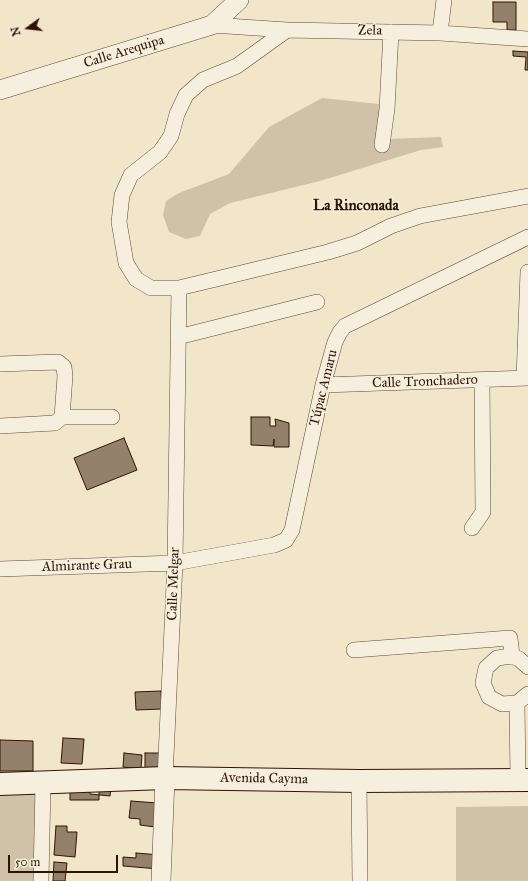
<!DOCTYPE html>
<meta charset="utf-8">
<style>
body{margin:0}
#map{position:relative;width:528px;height:881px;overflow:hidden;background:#f1e6ca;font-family:"IM FELL Great Primer",serif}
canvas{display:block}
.north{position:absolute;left:8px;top:8px;width:40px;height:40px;-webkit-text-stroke:3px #f6efdd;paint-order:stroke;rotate:255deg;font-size:11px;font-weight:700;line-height:16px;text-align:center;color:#2f1404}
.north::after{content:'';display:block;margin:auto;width:14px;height:18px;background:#2f1404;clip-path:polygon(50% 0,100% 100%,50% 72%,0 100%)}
.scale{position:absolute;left:8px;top:855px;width:110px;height:18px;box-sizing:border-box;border:2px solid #2f1404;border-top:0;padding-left:5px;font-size:12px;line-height:14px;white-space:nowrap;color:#2f1404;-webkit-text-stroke:3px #f6efdd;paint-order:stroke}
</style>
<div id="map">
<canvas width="528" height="881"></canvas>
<div class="north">N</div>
<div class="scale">50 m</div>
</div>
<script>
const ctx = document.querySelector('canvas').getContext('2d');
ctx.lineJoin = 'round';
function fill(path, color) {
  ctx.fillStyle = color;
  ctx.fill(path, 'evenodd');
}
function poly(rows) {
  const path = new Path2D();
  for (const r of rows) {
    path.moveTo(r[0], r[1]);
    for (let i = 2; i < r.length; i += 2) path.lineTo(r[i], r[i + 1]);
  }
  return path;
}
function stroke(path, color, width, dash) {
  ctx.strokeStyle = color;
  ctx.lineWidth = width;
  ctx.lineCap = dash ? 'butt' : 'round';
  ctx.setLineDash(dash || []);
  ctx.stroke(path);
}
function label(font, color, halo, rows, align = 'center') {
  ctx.font = font + ' "IM FELL Great Primer",serif';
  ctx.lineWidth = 3;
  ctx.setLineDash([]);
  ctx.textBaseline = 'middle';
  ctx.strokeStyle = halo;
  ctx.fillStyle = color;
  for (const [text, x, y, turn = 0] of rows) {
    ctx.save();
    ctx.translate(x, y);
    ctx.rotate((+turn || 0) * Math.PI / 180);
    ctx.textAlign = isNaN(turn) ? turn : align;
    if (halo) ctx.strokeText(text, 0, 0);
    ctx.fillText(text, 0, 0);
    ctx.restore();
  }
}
fill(poly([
 [322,98,388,105,387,139,441,137,443,147,421,150,320,181,230,203,210,214,200,236,186,239,169,232,163,215,166,201,179,193,229,174,269,127],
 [0,793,35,793,34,881,0,881],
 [528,806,528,881,456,881,456,807]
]), '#d0c2a8');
const building = poly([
 [493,2,516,2,516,30,507,30,507,22,493,22,493,2],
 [513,51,528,52,528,70,525,70,526,57,513,56,513,51],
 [251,417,270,417,270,426,276,426,275,419,289,423,289,447,274,447,274,439,273,446,251,445,251,417],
 [124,438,137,470,87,490,74,458,124,438],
 [161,691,162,709,136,710,135,692,161,691],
 [63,738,84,739,82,764,61,763,63,738],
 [0,740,33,741,33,771,0,771,0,740],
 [124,753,142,755,141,769,123,767,124,753],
 [145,753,160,753,160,768,145,768,145,753],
 [70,787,99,787,99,800,70,800,70,787],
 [90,787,111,788,110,796,90,794,90,787],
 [131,801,157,803,155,827,140,825,140,819,129,818,131,801],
 [56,826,67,826,67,832,77,832,75,857,54,855,56,826],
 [136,853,160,855,159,869,123,866,123,857,136,858,136,853],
 [54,862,67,863,65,881,53,881,54,862]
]);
fill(building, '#94816b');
stroke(building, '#2f1404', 1);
const minor = poly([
 [212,25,287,30,440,33,528,39],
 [287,30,237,66,203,80,186,95,177,114,171,136,160,152,131,175,122,195,119,222,126,263,136,279,151,288,179,288,328,252,357,243,391,226,420,216,528,196],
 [440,33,444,0],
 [382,145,387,109,391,32],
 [178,337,317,302],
 [0,364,58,362,64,367,65,376,62,417,55,423,0,426],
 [524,378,528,272],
 [323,385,528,378],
 [62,417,112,417],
 [472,528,483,512,482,380],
 [0,569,175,563,274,545,286,540,292,530,323,385,335,342,340,332,345,326,528,237],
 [354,650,510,638,512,656],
 [528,667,519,659,512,656,497,658,486,668,483,683,489,697,502,704,517,703,528,694],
 [517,703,518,780],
 [165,778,175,563,179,288],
 [359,781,360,881],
 [41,881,43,784]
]);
const tertiary = poly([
 [0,90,212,25,239,0],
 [161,881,165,778]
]);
const secondary = poly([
 [0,784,165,778,359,781,528,780]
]);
stroke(minor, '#604836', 16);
stroke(tertiary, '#604836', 20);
stroke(secondary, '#2f1404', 24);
stroke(minor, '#f6efdd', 15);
stroke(tertiary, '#f6efdd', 19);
stroke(secondary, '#f6efdd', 22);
label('14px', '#2f1404', '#f6efdd', [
 ["Zela",370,31,1],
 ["Calle Arequipa",124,52,-17],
 ["Calle Tronchadero",425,382,-2],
 ["Túpac Amaru",324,388,-76],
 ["Almirante Grau",87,566,-2],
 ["Calle Melgar",174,584,-88],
 ["Avenida Cayma",264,779,1]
]);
label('bold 15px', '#2f1404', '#f6efdd', [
 ["La Rinconada",356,206]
]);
</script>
